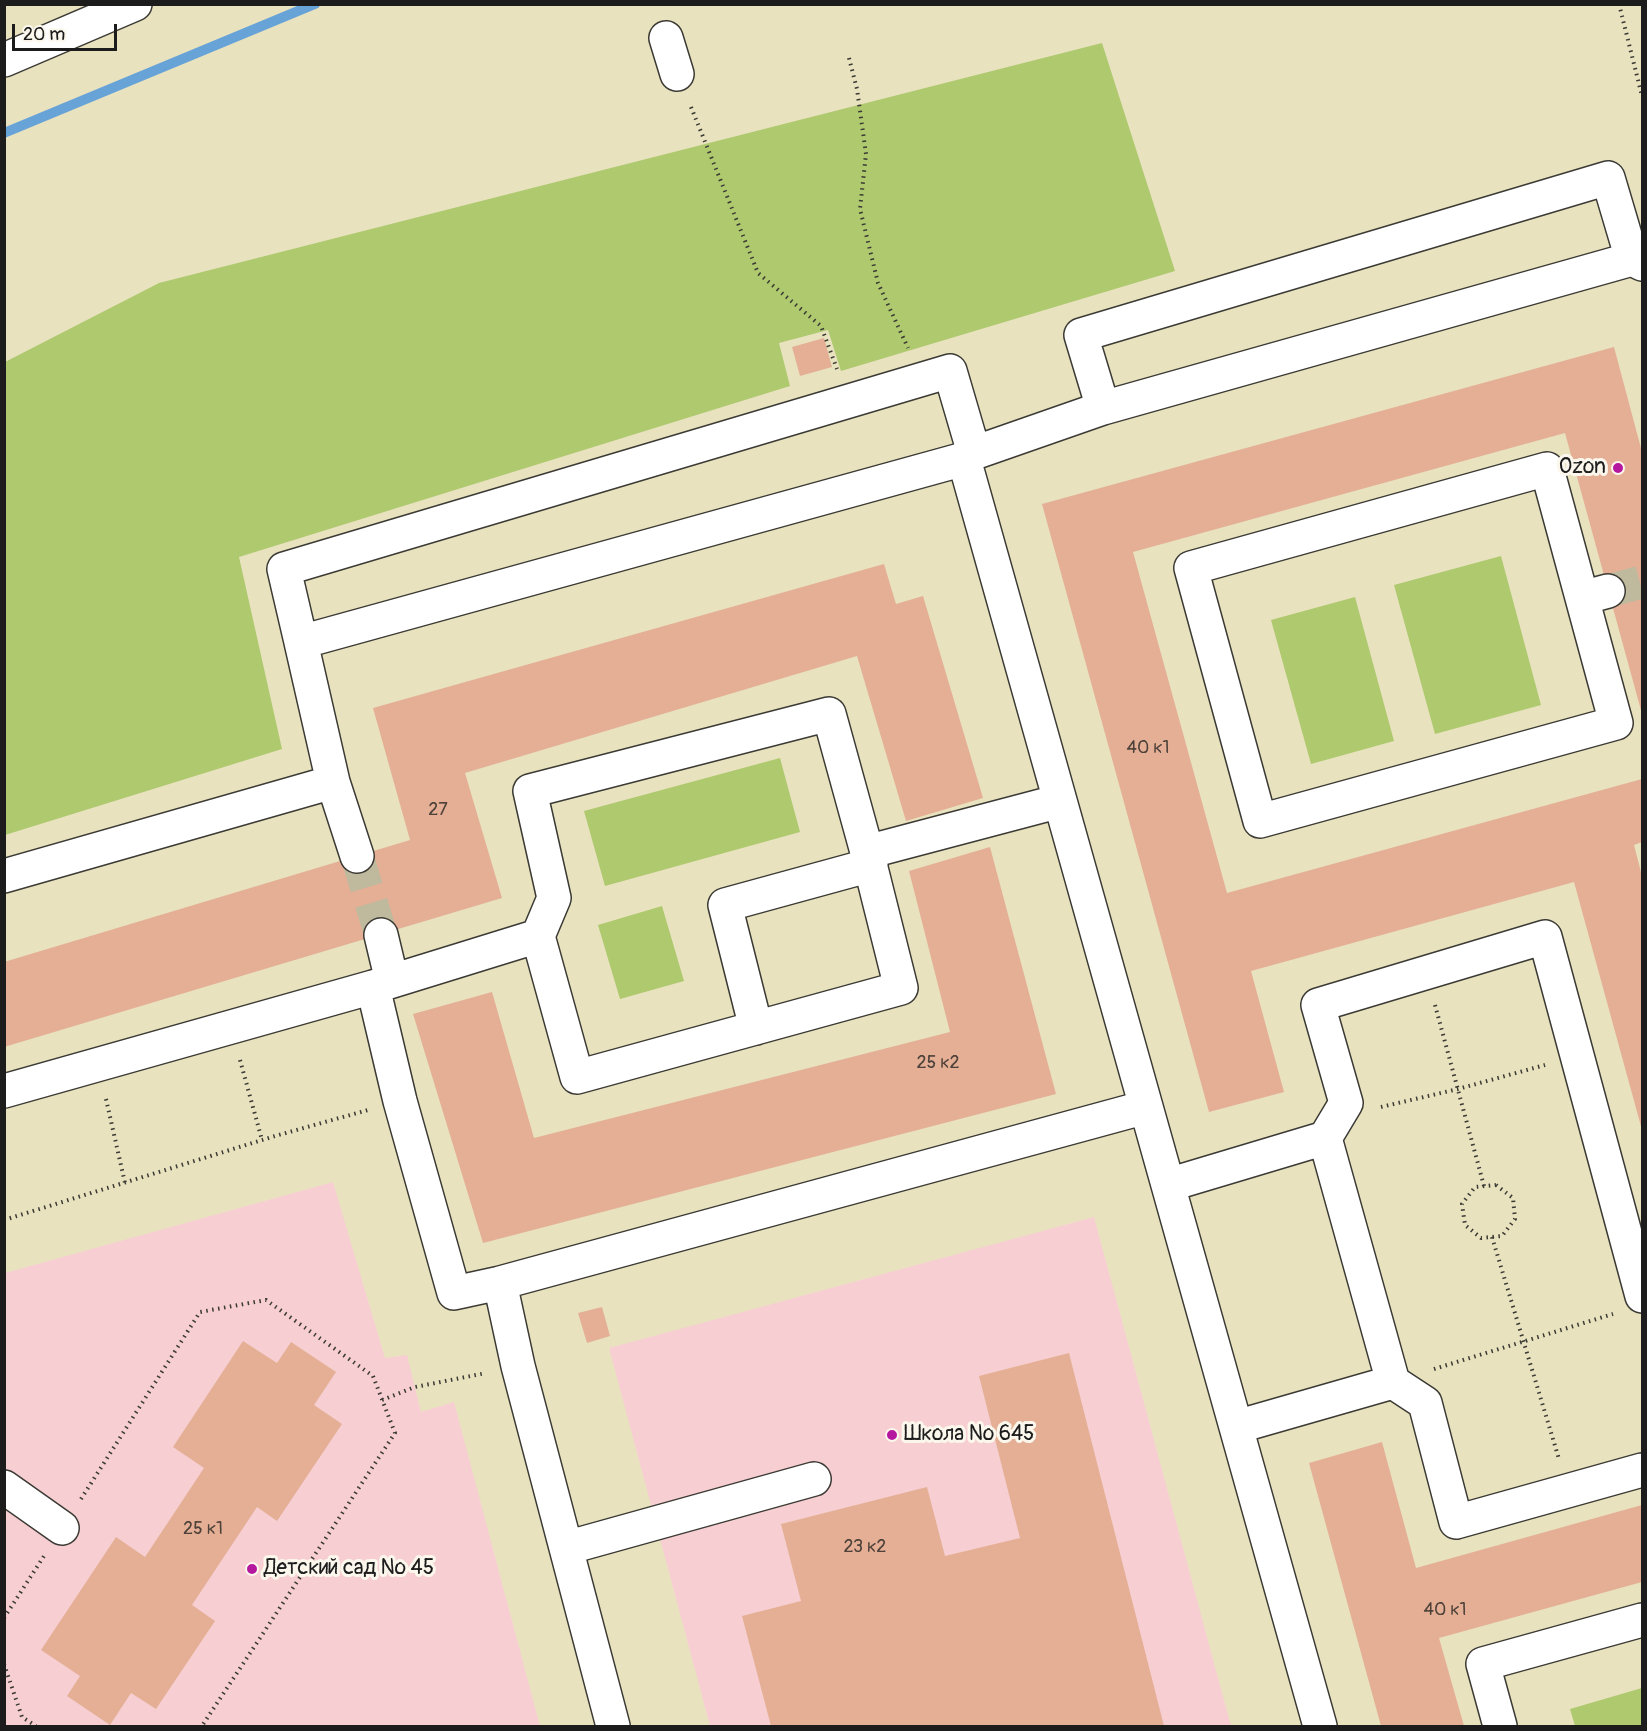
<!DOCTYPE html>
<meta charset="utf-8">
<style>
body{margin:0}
#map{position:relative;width:1647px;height:1731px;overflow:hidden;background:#e8e2bf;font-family:Pangolin,sans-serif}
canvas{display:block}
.frame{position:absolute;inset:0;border:6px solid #1c1c1c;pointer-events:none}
.scale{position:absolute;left:12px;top:24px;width:105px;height:27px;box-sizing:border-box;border:3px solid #1c1c1c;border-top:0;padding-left:8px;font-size:18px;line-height:21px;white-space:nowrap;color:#1c1c1c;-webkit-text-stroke:4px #fbf7ec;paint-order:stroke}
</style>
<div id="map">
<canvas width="1647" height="1731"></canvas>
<div class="frame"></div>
<div class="scale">20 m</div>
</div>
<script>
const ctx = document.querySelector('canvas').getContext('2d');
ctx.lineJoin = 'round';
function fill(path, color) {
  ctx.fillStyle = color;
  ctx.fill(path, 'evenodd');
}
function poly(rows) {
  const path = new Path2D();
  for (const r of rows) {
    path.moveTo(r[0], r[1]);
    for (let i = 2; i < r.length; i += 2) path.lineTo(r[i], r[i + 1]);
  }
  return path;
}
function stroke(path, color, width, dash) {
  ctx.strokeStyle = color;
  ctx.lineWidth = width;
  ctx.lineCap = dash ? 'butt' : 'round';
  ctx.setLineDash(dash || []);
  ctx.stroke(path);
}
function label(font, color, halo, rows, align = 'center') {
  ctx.font = font + ' Pangolin,sans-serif';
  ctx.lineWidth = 6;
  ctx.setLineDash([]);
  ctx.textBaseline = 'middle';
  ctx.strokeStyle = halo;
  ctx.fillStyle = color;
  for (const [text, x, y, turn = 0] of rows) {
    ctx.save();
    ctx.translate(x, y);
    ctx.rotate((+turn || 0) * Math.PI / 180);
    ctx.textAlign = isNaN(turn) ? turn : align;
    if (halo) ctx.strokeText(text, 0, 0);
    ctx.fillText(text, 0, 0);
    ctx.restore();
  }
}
fill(poly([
 [333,1182,385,1358,407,1355,421,1412,454,1402,540,1726,5,1726,5,1273],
 [1094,1217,1231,1726,710,1726,609,1348]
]), '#f7cfd2');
fill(poly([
 [1102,43,1175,271,841,371,828,330,779,343,790,386,239,557,282,749,5,835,5,362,159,283],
 [1501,556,1541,705,1435,734,1394,585],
 [1355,597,1394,741,1311,764,1271,620],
 [780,758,800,832,605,886,584,811],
 [662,906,684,981,620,999,598,925],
 [1642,1688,1642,1726,1575,1726,1570,1709]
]), '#afc96f');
stroke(poly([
 [4,133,315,4]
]), '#68a3d8', 10);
fill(poly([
 [824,338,832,367,800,376,792,347],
 [1614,347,1642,452,1642,714,1565,433,1133,552,1227,893,1642,779,1642,842,1634,845,1642,876,1642,1130,1574,882,1251,971,1284,1092,1209,1112,1042,504],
 [884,564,896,604,923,596,983,798,906,821,857,656,465,773,502,898,4,1047,4,962,410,840,373,708],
 [990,847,1056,1094,483,1243,413,1014,492,992,534,1138,950,1032,909,871],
 [602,1307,610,1336,587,1343,578,1313],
 [243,1341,277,1363,291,1342,336,1372,314,1405,342,1424,277,1521,257,1507,192,1605,215,1621,156,1709,131,1693,110,1725,67,1696,80,1676,41,1650,116,1537,145,1557,204,1468,173,1447],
 [1069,1353,1164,1726,771,1726,742,1616,801,1601,781,1524,927,1487,945,1556,1020,1538,979,1376],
 [1382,1442,1416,1568,1642,1505,1642,1582,1439,1638,1464,1726,1381,1726,1309,1463]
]), '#e4af95');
stroke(poly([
 [1608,591,1642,582],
 [357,856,381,935]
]), '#bfba9e', 33, [33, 16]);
const minor = poly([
 [666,38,677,74],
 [1103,408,1081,335,1608,178,1632,259],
 [964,459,1320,1726],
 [1547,469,1616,723,1260,821,1191,568,1547,469],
 [1582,598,1608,591],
 [301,642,284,569,950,371,974,453],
 [333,782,357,856],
 [4,876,333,782,301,642,964,459,974,453,1103,408,1632,259,1642,264],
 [381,935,392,981],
 [538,936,554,898,530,791,829,714,867,852],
 [373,987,538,936,577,1077,901,988,867,852,1060,801],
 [756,1028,725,905,871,865],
 [4,1091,373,987,400,1101,454,1293,500,1283],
 [1325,1138,1346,1103,1318,1005,1545,937,1642,1296],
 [1168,1185,1325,1138,1393,1382,1236,1427],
 [1393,1382,1425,1403,1456,1522,1642,1470],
 [4,1487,62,1528],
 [566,1548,814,1479],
 [613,1726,518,1366,500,1283,1146,1107],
 [1500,1726,1483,1664,1642,1620]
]);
const highway = poly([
 [4,60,135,4]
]);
stroke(minor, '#3b3a34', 36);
stroke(highway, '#3b3a34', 36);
stroke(poly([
 [1619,4,1642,96],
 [849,58,857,89,866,154,860,209,878,283,908,348],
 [691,107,758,273,821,326,837,369],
 [1435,1005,1484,1186],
 [240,1060,262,1140],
 [106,1099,125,1183],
 [1381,1107,1458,1089,1545,1065],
 [1496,1185,1513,1198,1515,1219,1502,1236,1481,1238,1465,1225,1462,1204,1475,1187,1496,1185],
 [4,1220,275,1136,368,1110],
 [1492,1237,1559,1459],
 [1434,1369,1613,1314],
 [382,1400,415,1387,486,1373],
 [81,1499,200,1312,266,1300,373,1376,395,1433,202,1726],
 [4,1618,44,1556],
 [4,1664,22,1717,36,1726]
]), '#3b3a34', 4, [1.5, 4.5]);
stroke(minor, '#fff', 33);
stroke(highway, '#fff', 33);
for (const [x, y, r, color] of [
 [1618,468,6,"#b5179e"],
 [892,1435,6,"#b5179e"],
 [252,1569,6,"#b5179e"]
]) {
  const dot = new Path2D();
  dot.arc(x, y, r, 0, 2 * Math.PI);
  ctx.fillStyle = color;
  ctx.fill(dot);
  stroke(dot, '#fbf7ec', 2);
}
label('18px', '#4e413a', null, [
 ["40 к1",1148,748],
 ["27",438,810],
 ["25 к2",938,1063],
 ["25 к1",203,1529],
 ["23 к2",865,1547],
 ["40 к1",1445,1610]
]);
label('21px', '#1c1c1c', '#fbf7ec', [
 ["Ozon",1606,468,"right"],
 ["Школа № 645",904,1435],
 ["Детский сад № 45",264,1569]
], 'left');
</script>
